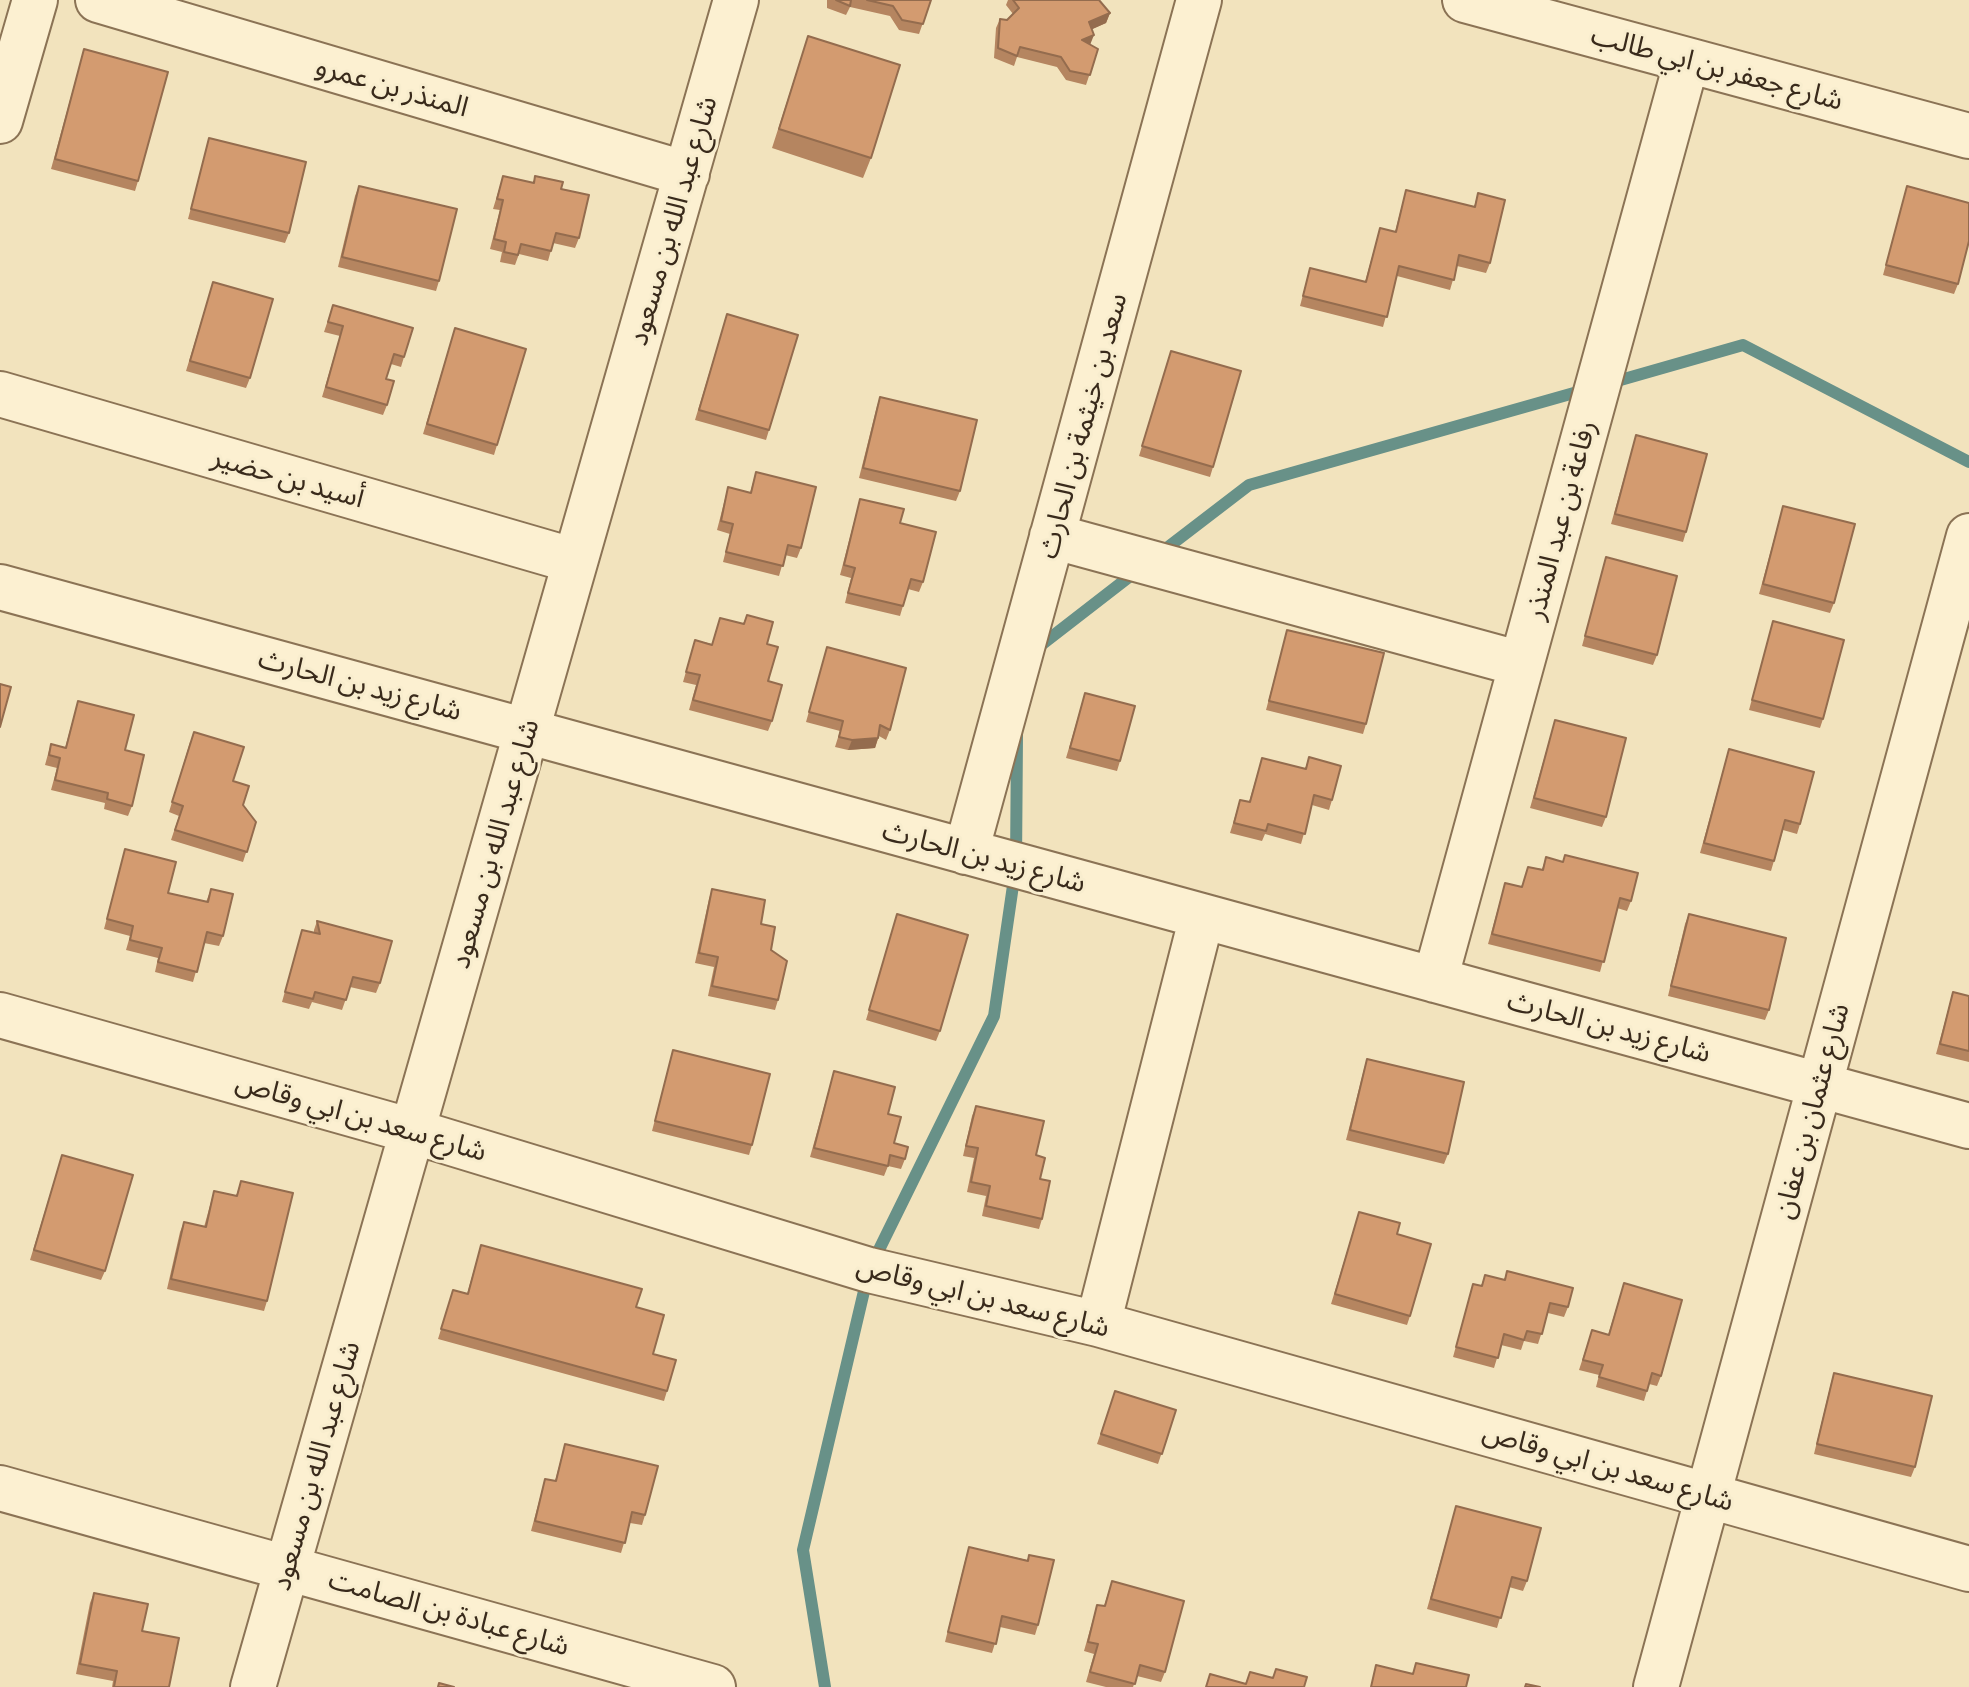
<!DOCTYPE html>
<meta charset="utf-8">
<style>
body{margin:0}
canvas{display:block;background:#f2e3bd}
</style>
<canvas width="1969" height="1687"></canvas>
<script>
const ctx = document.querySelector('canvas').getContext('2d');
ctx.lineJoin = 'round';
function poly(rows) {
  const path = new Path2D();
  for (const r of rows) {
    path.moveTo(r[0], r[1]);
    for (let i = 2; i < r.length; i += 2) path.lineTo(r[i], r[i + 1]);
  }
  return path;
}
function stroke(path, color, width, dash) {
  ctx.strokeStyle = color;
  ctx.lineWidth = width;
  ctx.lineCap = dash ? 'butt' : 'round';
  ctx.setLineDash(dash || []);
  ctx.stroke(path);
}
function fill(path, color) {
  ctx.fillStyle = color;
  ctx.fill(path, 'evenodd');
}
function label(font, color, halo, rows, align = 'center') {
  ctx.font = font + ' "Crimson Pro","Noto Sans Arabic",serif';
  ctx.lineWidth = 6;
  ctx.setLineDash([]);
  ctx.textBaseline = 'middle';
  ctx.strokeStyle = halo;
  ctx.fillStyle = color;
  for (const [text, x, y, turn = 0] of rows) {
    ctx.save();
    ctx.translate(x, y);
    ctx.rotate((+turn || 0) * Math.PI / 180);
    ctx.textAlign = isNaN(turn) ? turn : align;
    if (halo) ctx.strokeText(text, 0, 0);
    ctx.fillText(text, 0, 0);
    ctx.restore();
  }
}
stroke(poly([
 [1610,383,1743,345,1969,462],
 [1159,554,1249,485,1588,389],
 [1036,649,1138,570],
 [825,1687,803,1550,869,1270,994,1016,1016,865,1017,735]
]), '#689188', 12);
const minor = poly([
 [98,0,687,174],
 [1465,0,1969,136],
 [0,121,35,0],
 [0,394,575,561],
 [1052,536,1521,664],
 [0,587,1969,1126],
 [966,852,1199,0],
 [1435,980,1687,60],
 [0,1015,412,1131,869,1270,1098,1324,1969,1569],
 [1098,1324,1202,916],
 [0,1488,713,1687],
 [253,1687,736,0],
 [1656,1687,1969,536]
]);
stroke(minor, '#8b7355', 48);
stroke(minor, '#fcf0d1', 44);
fill(poly([
 [827,0,931,0,919,34,899,30,890,16,850,7,846,15,827,8],
 [1008,0,1099,0,1110,13,1106,23,1092,29,1090,45,1098,49,1086,85,1066,80,1057,67,1017,57,1014,66,994,58,996,28,1000,19,1007,20,1013,14,1006,5],
 [808,36,871,158,863,178,772,148],
 [84,49,138,181,135,191,51,169],
 [209,138,289,233,285,243,188,219],
 [503,176,533,183,535,176,561,189,579,238,575,248,553,243,548,261,519,254,515,265,500,262,502,252,490,249,500,210,493,209],
 [359,186,439,281,436,291,338,267,355,196],
 [1907,186,1958,284,1954,294,1883,275],
 [1406,190,1474,207,1478,193,1490,263,1486,273,1457,266,1450,290,1397,276,1383,327,1300,306,1310,268,1365,282,1380,228,1395,232],
 [213,282,250,378,246,388,186,371],
 [333,305,404,357,401,367,391,364,386,379,387,405,383,415,322,397,340,336,324,332],
 [727,314,769,430,766,440,695,420],
 [455,328,497,445,494,455,423,434],
 [1171,351,1213,467,1210,477,1139,456],
 [880,397,960,491,956,501,859,478,877,406],
 [1636,435,1686,532,1683,542,1611,524],
 [756,472,801,548,797,558,785,555,779,576,723,562,730,534,717,530,728,487,750,493],
 [860,499,900,523,923,582,919,592,908,589,900,616,845,603,851,578,840,575],
 [1783,506,1834,603,1830,613,1759,594],
 [1606,557,1657,655,1653,665,1582,646],
 [747,615,767,644,772,721,768,731,689,710,696,685,683,682,695,640,712,644,720,618,743,624],
 [1773,621,1823,719,1820,728,1749,710],
 [1287,630,1366,724,1363,734,1266,710],
 [827,647,890,730,886,740,879,736,875,748,848,750,835,747,840,731,806,722],
 [1085,693,1120,761,1117,771,1066,758],
 [78,701,125,750,132,806,128,816,104,809,105,803,51,790,57,768,45,765,48,754,51,744,65,748],
 [1555,720,1606,817,1602,827,1530,808],
 [190,742,233,781,243,805,256,822,243,862,171,840,179,816,169,812],
 [1729,749,1800,824,1797,834,1783,830,1771,871,1700,853],
 [1309,757,1332,800,1329,810,1312,805,1301,844,1265,834,1262,841,1230,833,1240,800,1249,802,1262,758,1305,769],
 [125,849,168,893,206,902,211,889,223,936,219,946,204,943,193,982,155,972,158,958,126,950,130,936,104,929],
 [1546,857,1631,901,1627,911,1617,908,1600,972,1488,944,1505,883,1522,887,1528,867,1542,869],
 [712,889,761,924,771,950,778,1000,775,1010,708,996,714,967,695,963,709,899],
 [897,914,940,1031,936,1041,866,1020],
 [1689,914,1769,1010,1765,1020,1668,996,1685,924],
 [317,921,380,983,376,993,350,987,342,1010,312,1002,309,1009,282,1002,302,930,314,933,314,930],
 [1953,992,1969,996,1969,1062,1936,1054],
 [673,1050,752,1145,749,1155,652,1131],
 [1367,1059,1448,1154,1444,1164,1346,1140,1364,1069],
 [834,1071,888,1114,894,1143,905,1159,901,1169,888,1166,884,1176,810,1157],
 [976,1106,1036,1155,1040,1179,1042,1219,1039,1229,982,1216,986,1196,967,1192,974,1158,963,1156,972,1116],
 [62,1155,105,1271,101,1280,30,1260],
 [241,1181,267,1301,264,1311,167,1289,180,1232,184,1222,204,1227,214,1191,236,1196],
 [1359,1212,1397,1234,1410,1316,1407,1325,1331,1304],
 [481,1245,636,1307,667,1391,664,1401,438,1339,453,1290,467,1294],
 [1507,1271,1568,1307,1564,1317,1548,1313,1538,1344,1524,1341,1521,1350,1501,1345,1494,1368,1453,1357,1473,1284,1481,1286,1485,1275,1504,1280],
 [1624,1283,1661,1376,1657,1386,1649,1384,1644,1401,1596,1387,1599,1375,1579,1370,1592,1330,1608,1335],
 [1834,1373,1915,1467,1911,1477,1814,1454,1831,1383],
 [1115,1391,1176,1410,1158,1464,1097,1444],
 [565,1444,645,1515,642,1525,630,1523,621,1553,531,1531,545,1479,555,1481],
 [1456,1506,1527,1581,1523,1591,1509,1587,1497,1628,1427,1609],
 [969,1547,1027,1560,1029,1555,1038,1625,1035,1635,1000,1627,992,1653,945,1642,966,1557],
 [1112,1581,1165,1672,1161,1682,1137,1676,1133,1687,1106,1687,1086,1682,1094,1654,1084,1651,1097,1605,1104,1606],
 [94,1593,169,1687,112,1687,113,1681,76,1674,90,1603]
]), '#b58560');
fill(poly([
 [1110,13,1106,23,1086,32,1089,22],
 [1094,35,1090,45,1082,40],
 [878,738,875,748,848,750,852,740]
]), '#946c4e');
const building = poly([
 [836,0,851,0,850,6,836,0],
 [867,0,931,0,923,24,902,20,893,6,867,0],
 [1013,0,1099,0,1110,13,1089,22,1094,35,1082,40,1098,49,1090,75,1070,71,1061,57,1020,47,1017,56,998,48,1000,19,1007,20,1019,8,1013,0],
 [808,36,900,65,871,158,779,129,808,36],
 [84,49,168,72,138,181,55,159,84,49],
 [209,138,306,162,289,233,191,209,209,138],
 [503,176,534,183,535,176,563,182,561,189,589,195,579,238,556,233,551,251,521,244,518,255,504,252,506,242,494,239,503,200,497,199,503,176],
 [359,186,457,209,439,281,342,257,359,186],
 [1907,186,1969,203,1969,241,1958,284,1886,265,1907,186],
 [1406,190,1475,207,1478,193,1505,200,1490,263,1459,255,1454,280,1399,266,1387,317,1303,296,1310,268,1366,282,1380,228,1396,232,1406,190],
 [213,282,273,299,250,378,190,361,213,282],
 [333,305,413,328,404,357,394,354,386,379,394,381,387,405,326,387,343,326,328,322,333,305],
 [727,314,798,335,769,430,699,410,727,314],
 [455,328,526,349,497,445,427,424,455,328],
 [1171,351,1241,371,1213,467,1142,446,1171,351],
 [880,397,977,420,960,491,863,468,880,397],
 [1636,435,1707,454,1686,532,1615,514,1636,435],
 [756,472,816,487,801,548,788,545,783,566,726,552,733,524,721,521,728,487,751,493,756,472],
 [860,499,904,509,900,523,936,532,923,582,911,579,903,606,848,593,855,568,844,565,860,499],
 [1783,506,1855,524,1834,603,1763,584,1783,506],
 [1606,557,1677,576,1657,655,1585,636,1606,557],
 [747,615,773,622,767,644,778,647,768,681,782,685,772,721,693,700,700,675,686,672,695,640,712,645,720,618,744,624,747,615],
 [1773,621,1844,640,1823,719,1752,700,1773,621],
 [1287,630,1384,653,1366,724,1269,701,1287,630],
 [827,647,906,668,890,730,880,725,878,738,852,740,839,737,843,721,809,712,827,647],
 [0,684,11,687,0,727,0,684],
 [1085,693,1135,706,1120,761,1070,748,1085,693],
 [78,701,134,715,125,750,144,755,132,806,107,799,108,793,55,780,60,758,49,755,51,744,66,748,78,701],
 [1555,720,1626,738,1606,817,1534,798,1555,720],
 [194,732,244,747,233,781,249,786,243,805,256,822,247,852,175,830,183,806,172,802,194,732],
 [1729,749,1814,772,1800,824,1785,820,1774,861,1704,843,1729,749],
 [1309,757,1341,766,1332,800,1314,795,1305,834,1268,824,1266,831,1234,823,1240,800,1250,802,1262,758,1306,769,1309,757],
 [125,849,176,862,168,893,208,902,211,889,233,894,223,936,207,932,197,972,158,962,162,948,130,940,133,926,107,919,125,849],
 [1565,855,1638,873,1631,901,1620,898,1604,962,1492,934,1505,883,1522,887,1528,867,1543,870,1546,857,1563,862,1565,855],
 [712,889,765,900,761,924,775,927,771,950,787,961,778,1000,712,986,718,957,699,953,712,889],
 [897,914,968,935,940,1031,869,1010,897,914],
 [1689,914,1786,938,1769,1010,1671,986,1689,914],
 [317,921,392,941,380,983,353,977,346,1000,315,992,313,999,285,992,302,930,320,934,317,921],
 [1953,992,1969,996,1969,1051,1940,1044,1953,992],
 [673,1050,770,1074,752,1145,655,1121,673,1050],
 [1367,1059,1464,1082,1448,1154,1350,1130,1367,1059],
 [834,1071,895,1087,888,1114,901,1117,894,1143,908,1147,905,1159,890,1155,888,1166,814,1148,834,1071],
 [976,1106,1044,1121,1036,1155,1045,1158,1040,1179,1050,1181,1042,1219,986,1206,990,1186,971,1182,978,1148,966,1146,976,1106],
 [62,1155,133,1175,105,1271,34,1250,62,1155],
 [241,1181,293,1193,267,1301,171,1279,184,1222,206,1227,214,1191,237,1196,241,1181],
 [1359,1212,1400,1223,1397,1234,1431,1244,1410,1316,1335,1294,1359,1212],
 [481,1245,642,1289,636,1307,664,1315,653,1354,676,1360,667,1391,441,1329,453,1290,468,1294,481,1245],
 [1507,1271,1573,1288,1568,1307,1550,1303,1542,1334,1527,1331,1524,1340,1504,1334,1498,1358,1456,1347,1473,1284,1482,1286,1485,1275,1505,1280,1507,1271],
 [1624,1283,1682,1300,1661,1376,1652,1373,1647,1391,1599,1377,1603,1365,1583,1360,1592,1330,1609,1335,1624,1283],
 [1834,1373,1932,1396,1915,1467,1817,1444,1834,1373],
 [1115,1391,1176,1410,1162,1454,1101,1434,1115,1391],
 [565,1444,658,1466,645,1515,632,1512,625,1543,535,1521,545,1479,556,1481,565,1444],
 [1456,1506,1541,1528,1527,1581,1512,1577,1501,1618,1431,1599,1456,1506],
 [969,1547,1028,1561,1029,1555,1054,1560,1038,1625,1002,1616,996,1644,948,1632,969,1547],
 [1112,1581,1184,1601,1165,1672,1140,1665,1135,1684,1090,1672,1098,1644,1088,1642,1097,1605,1105,1606,1112,1581],
 [94,1593,148,1604,142,1631,179,1638,169,1687,114,1687,117,1671,80,1664,94,1593],
 [1416,1663,1469,1675,1466,1687,1371,1687,1376,1665,1413,1674,1416,1663],
 [1276,1669,1307,1677,1304,1687,1206,1687,1210,1674,1246,1684,1250,1672,1273,1678,1276,1669],
 [439,1683,454,1687,438,1687,439,1683],
 [1526,1684,1540,1687,1525,1687,1526,1684]
]);
fill(building, '#d39b70');
stroke(building, '#946c4e', 2);
label('28px', '#392a1b', '#f8edce', [
 ["شارع جعفر بن ابي طالب",1717,68,15],
 ["المنذر بن عمرو",392,87,16],
 ["شارع عبد الله بن مسعود",673,221,-74],
 ["سعد بن خيثمة بن الحارث",1083,426,-75],
 ["أسيد بن حضير",288,478,16],
 ["رفاعة بن عبد المنذر",1561,520,-75],
 ["شارع زيد بن الحارث",360,685,15],
 ["شارع عبد الله بن مسعود",495,844,-74],
 ["شارع زيد بن الحارث",984,857,15],
 ["شارع زيد بن الحارث",1609,1027,15],
 ["شارع عثمان بن عفان",1812,1111,-75],
 ["شارع سعد بن ابي وقاص",361,1117,16],
 ["شارع سعد بن ابي وقاص",983,1297,14],
 ["شارع عبد الله بن مسعود",316,1466,-74],
 ["شارع سعد بن ابي وقاص",1608,1467,16],
 ["شارع عبادة بن الصامت",449,1613,16]
]);
</script>
